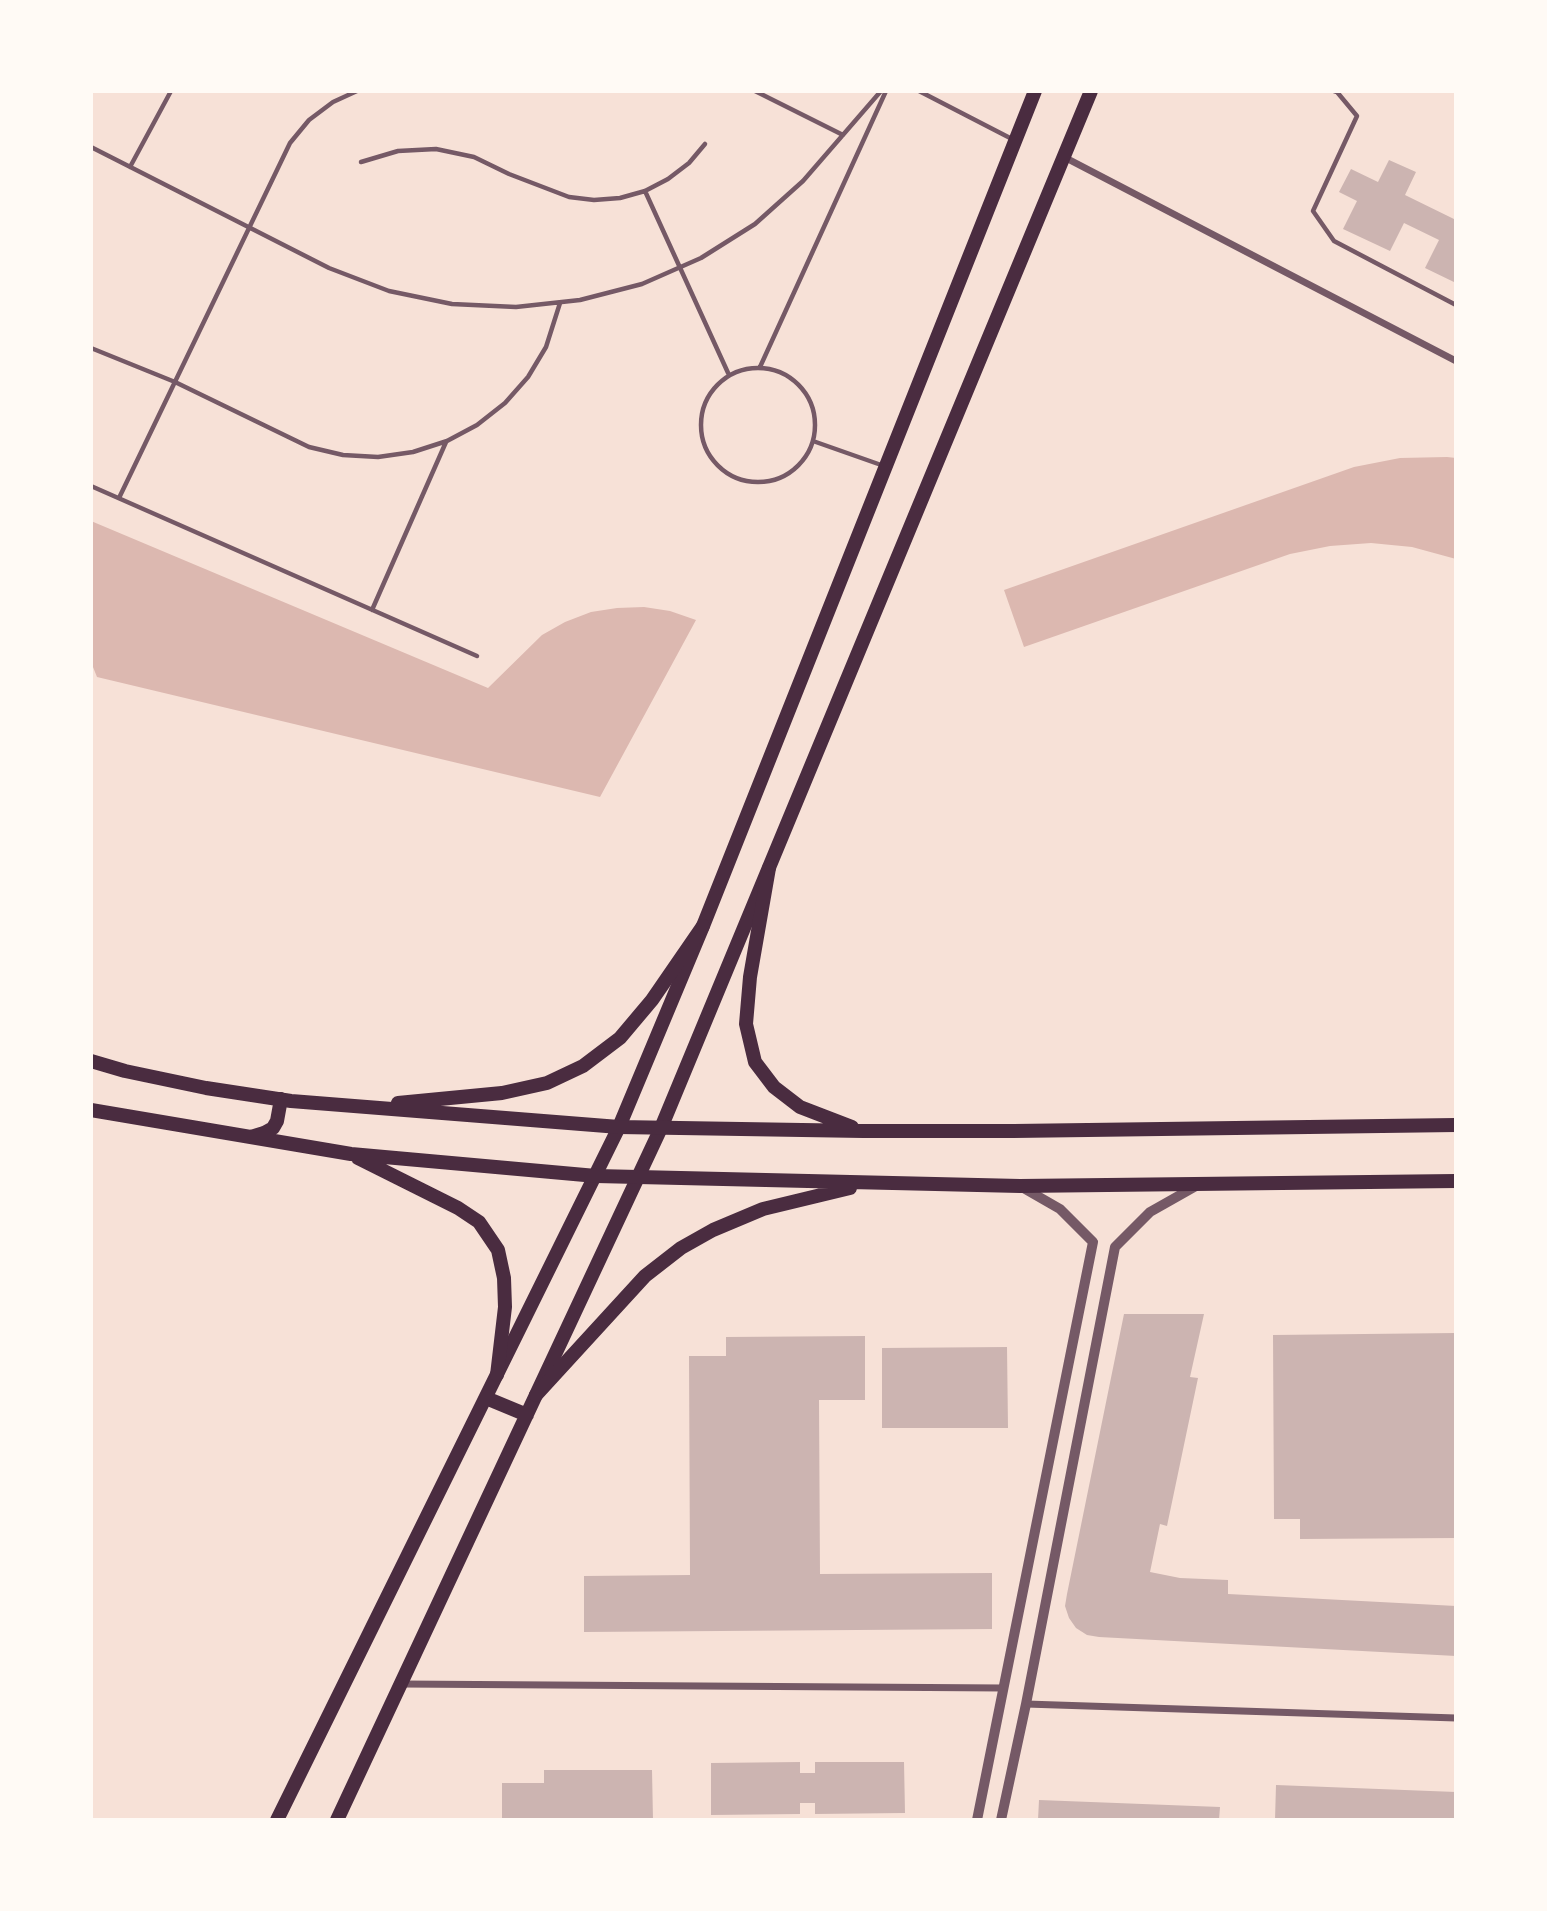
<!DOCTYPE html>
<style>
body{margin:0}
#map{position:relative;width:1547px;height:1911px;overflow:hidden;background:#f7e1d7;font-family:"IBM Plex Sans",sans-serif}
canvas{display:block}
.frame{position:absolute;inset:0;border:93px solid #fffaf5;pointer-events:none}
</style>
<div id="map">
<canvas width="1547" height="1911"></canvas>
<div class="frame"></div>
</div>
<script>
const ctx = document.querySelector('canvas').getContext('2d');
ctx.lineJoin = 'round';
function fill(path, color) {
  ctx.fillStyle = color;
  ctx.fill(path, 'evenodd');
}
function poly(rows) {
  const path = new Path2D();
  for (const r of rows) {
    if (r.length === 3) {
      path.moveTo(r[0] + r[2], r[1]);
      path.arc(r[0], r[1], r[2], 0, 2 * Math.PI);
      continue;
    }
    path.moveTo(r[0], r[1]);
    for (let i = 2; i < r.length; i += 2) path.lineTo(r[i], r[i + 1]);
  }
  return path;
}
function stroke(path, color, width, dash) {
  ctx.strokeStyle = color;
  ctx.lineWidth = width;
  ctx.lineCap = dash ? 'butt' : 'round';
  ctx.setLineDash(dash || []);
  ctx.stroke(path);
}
fill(poly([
 [1447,457,1456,458,1456,559,1412,547,1371,543,1330,546,1290,554,1024,647,1004,590,1354,467,1400,458],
 [91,521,488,688,542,635,565,622,591,612,617,608,644,607,670,611,696,620,600,797,97,677,91,662]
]), '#dcb8b0');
fill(poly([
 [1389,160,1416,172,1405,195,1456,220,1456,283,1425,268,1439,240,1404,223,1390,251,1343,229,1357,201,1339,192,1351,169,1378,182],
 [1124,1314,1204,1314,1190,1377,1198,1378,1167,1526,1160,1524,1150,1572,1180,1578,1228,1580,1228,1594,1456,1606,1456,1656,1099,1637,1087,1635,1076,1628,1069,1618,1065,1606,1067,1594],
 [1456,1333,1456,1538,1300,1539,1300,1519,1274,1519,1273,1335],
 [865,1336,865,1400,819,1400,820,1574,992,1573,992,1629,584,1632,584,1576,690,1575,689,1356,726,1356,726,1337],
 [1007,1347,1008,1428,882,1428,882,1348],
 [800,1762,800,1773,815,1773,815,1762,904,1762,905,1813,815,1814,815,1803,800,1803,800,1814,711,1815,711,1763],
 [544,1770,652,1770,653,1820,502,1820,502,1783,544,1783],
 [1276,1785,1456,1792,1456,1820,1275,1820],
 [1039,1800,1220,1807,1219,1820,1038,1820]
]), '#ccb4b1');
stroke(poly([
 [755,91,843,135],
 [919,91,1012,139],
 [1334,91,1337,92,1357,116,1313,211,1334,241,1456,305],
 [91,147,329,268,389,291,452,304,516,307,580,300,642,284,701,258,755,224,803,181,881,91],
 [361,162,398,151,436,149,474,157,509,174,569,197,594,200,620,198,645,191,668,179,689,163,705,144],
 [130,167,171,91],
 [645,191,729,375],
 [91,348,175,382,309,447,343,455,378,457,413,452,447,441,477,425,505,403,528,377,546,347,560,303],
 [760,367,886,91],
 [758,425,57],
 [813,441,884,466],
 [91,486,477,656],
 [119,498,290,143,309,120,333,102,357,91],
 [372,610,446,442]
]), '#755966', 4.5);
stroke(poly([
 [1064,157,1456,361],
 [401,1684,1003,1688],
 [1026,1704,1456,1718]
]), '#755966', 7);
stroke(poly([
 [977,1820,1093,1242,1060,1209,1020,1186],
 [1001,1820,1026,1704,1115,1247,1150,1212,1196,1186]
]), '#755966', 10);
stroke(poly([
 [486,1398,527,1415],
 [277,1820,619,1127,703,926,1035,91],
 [337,1820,661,1128,1091,91]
]), '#4a2c40', 14);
stroke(poly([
 [769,868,750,977,746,1024,755,1062,774,1087,800,1107,852,1127],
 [91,1061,125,1071,206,1088,291,1101,619,1127,863,1131,1014,1131,1456,1125],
 [398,1103,502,1093,547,1083,583,1066,620,1038,652,1000,703,926],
 [91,1110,351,1154,596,1176,1020,1186,1456,1181],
 [251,1137,264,1133,273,1128,277,1121,281,1099],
 [358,1158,458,1208,479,1222,498,1250,504,1278,505,1307,497,1375],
 [536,1395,645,1276,681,1248,713,1230,763,1209,850,1188]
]), '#4a2c40', 14);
</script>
